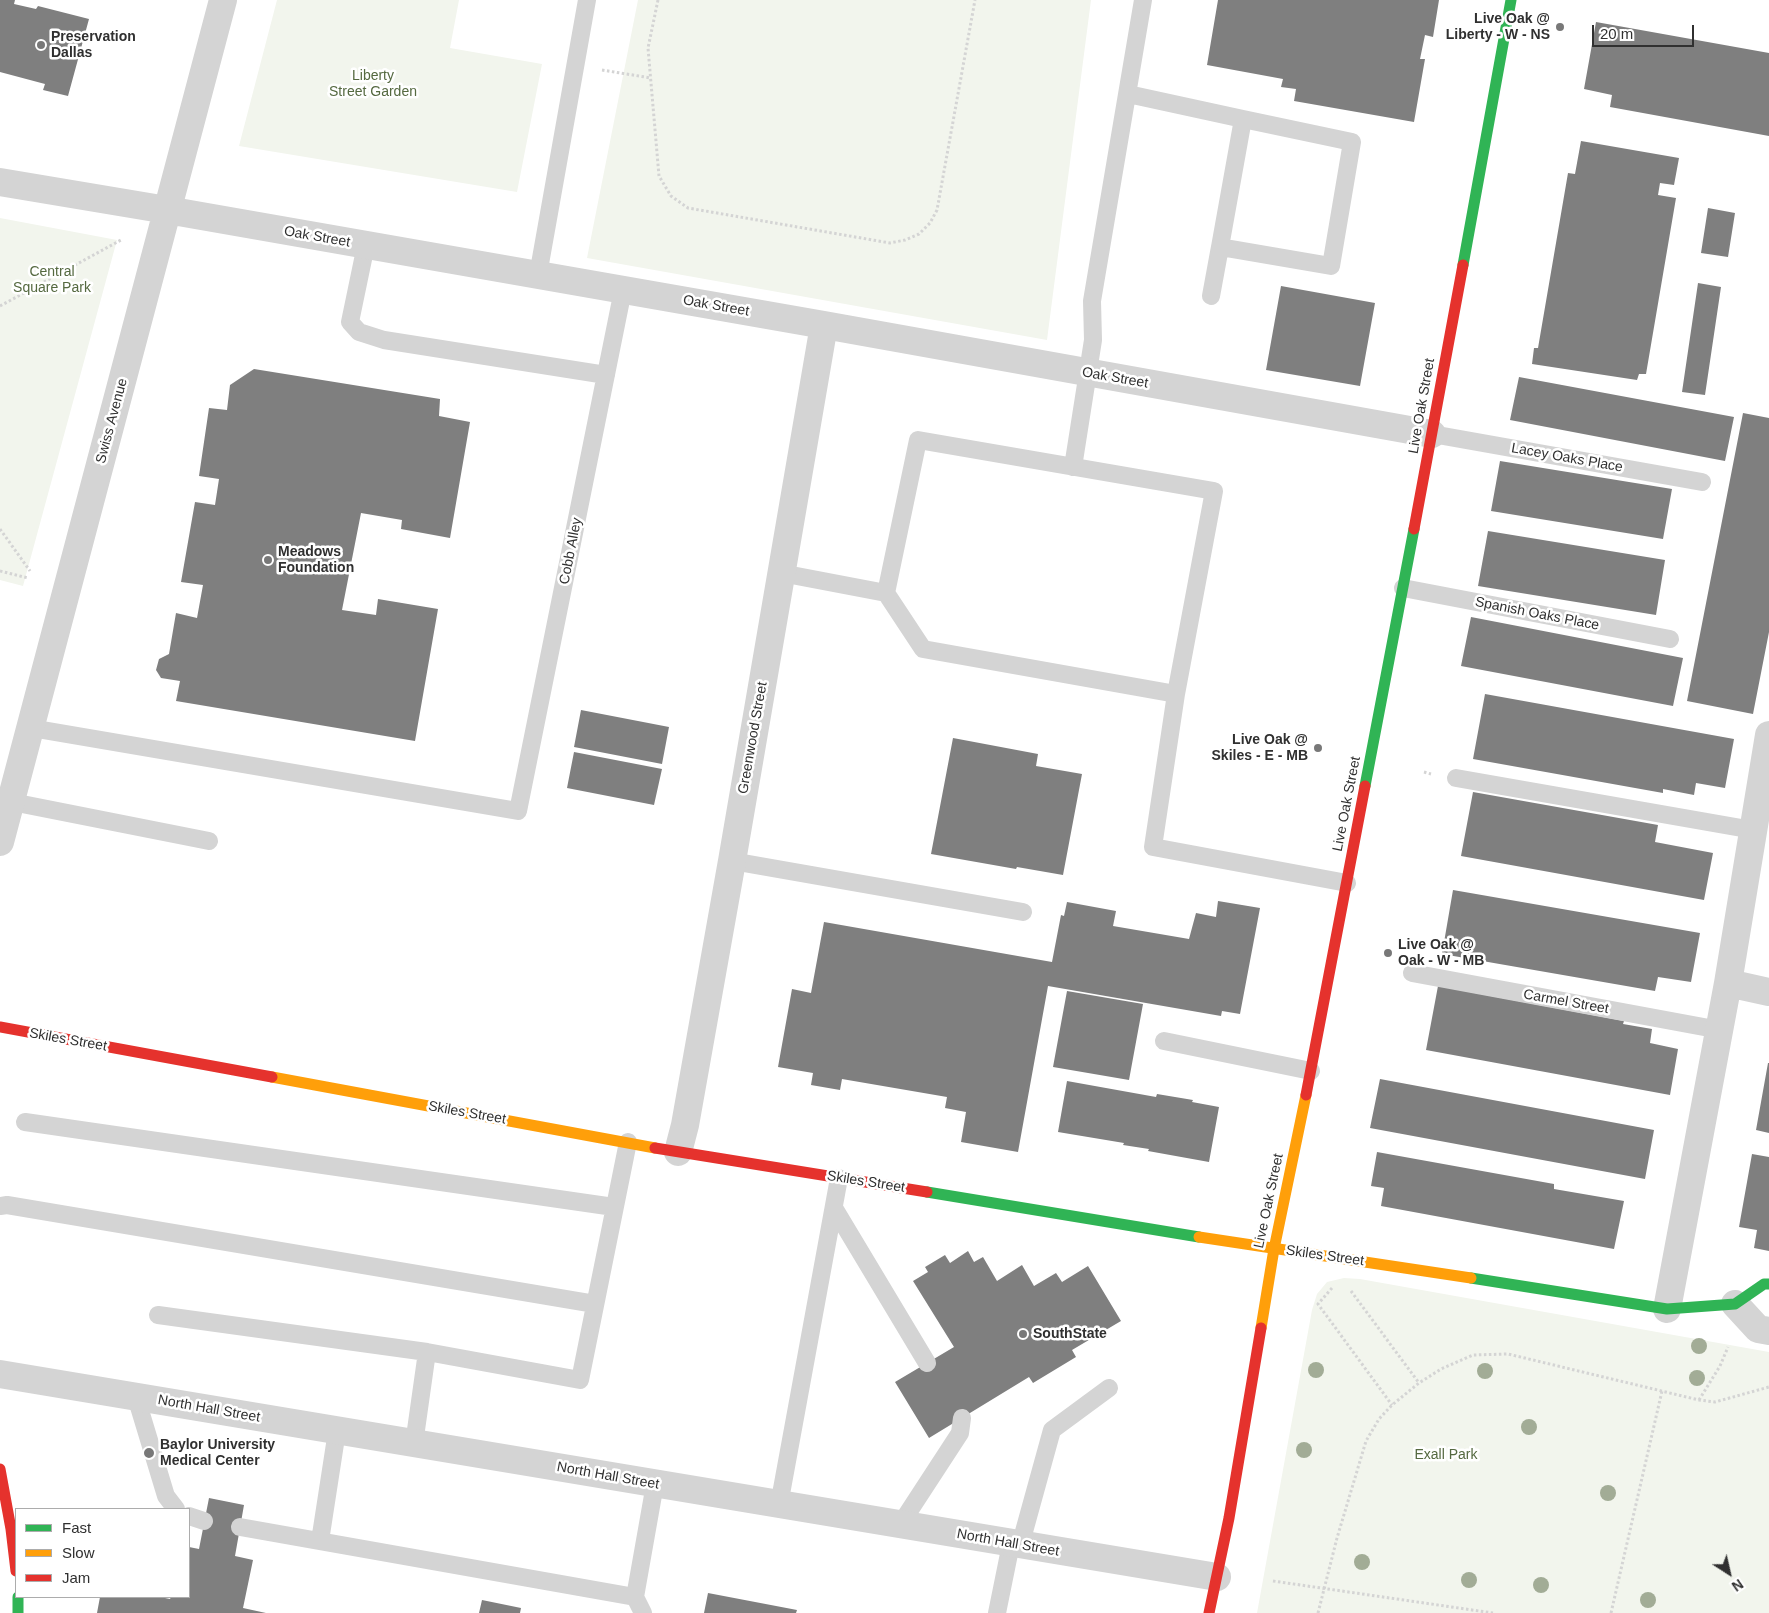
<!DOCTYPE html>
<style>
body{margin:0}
#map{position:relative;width:1769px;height:1613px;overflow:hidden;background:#fff;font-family:Helvetica,sans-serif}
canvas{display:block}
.legend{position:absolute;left:15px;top:1508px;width:175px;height:90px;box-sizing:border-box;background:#fff;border:1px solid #acacac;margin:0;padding:6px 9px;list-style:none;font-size:15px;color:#303030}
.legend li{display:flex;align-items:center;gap:10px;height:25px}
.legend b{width:25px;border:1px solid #acacac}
.north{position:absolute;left:1704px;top:1548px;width:50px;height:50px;-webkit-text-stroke:4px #fff;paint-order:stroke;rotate:145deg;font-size:14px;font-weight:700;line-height:20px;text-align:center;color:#303030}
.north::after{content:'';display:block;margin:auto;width:18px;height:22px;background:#303030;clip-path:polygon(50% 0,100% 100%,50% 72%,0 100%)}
.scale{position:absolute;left:1592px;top:25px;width:102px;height:22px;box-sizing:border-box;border:2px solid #303030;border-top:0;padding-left:6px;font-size:15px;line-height:18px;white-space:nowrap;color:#303030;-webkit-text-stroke:4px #fff;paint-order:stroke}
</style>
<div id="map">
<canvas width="1769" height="1613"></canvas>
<ul class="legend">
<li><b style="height:6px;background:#30b455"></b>Fast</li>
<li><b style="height:6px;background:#ff9f0a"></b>Slow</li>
<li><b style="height:6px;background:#e5322d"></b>Jam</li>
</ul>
<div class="north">N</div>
<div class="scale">20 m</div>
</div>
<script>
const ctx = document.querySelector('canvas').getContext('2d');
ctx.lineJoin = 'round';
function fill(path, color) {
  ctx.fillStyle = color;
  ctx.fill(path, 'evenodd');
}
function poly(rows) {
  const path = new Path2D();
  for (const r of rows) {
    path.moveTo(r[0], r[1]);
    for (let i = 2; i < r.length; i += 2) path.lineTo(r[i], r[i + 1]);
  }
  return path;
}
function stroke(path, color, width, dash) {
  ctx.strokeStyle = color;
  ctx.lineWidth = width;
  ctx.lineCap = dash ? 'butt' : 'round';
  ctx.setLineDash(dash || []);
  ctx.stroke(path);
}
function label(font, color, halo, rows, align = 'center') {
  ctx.font = font + ' Helvetica,sans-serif';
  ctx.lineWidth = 5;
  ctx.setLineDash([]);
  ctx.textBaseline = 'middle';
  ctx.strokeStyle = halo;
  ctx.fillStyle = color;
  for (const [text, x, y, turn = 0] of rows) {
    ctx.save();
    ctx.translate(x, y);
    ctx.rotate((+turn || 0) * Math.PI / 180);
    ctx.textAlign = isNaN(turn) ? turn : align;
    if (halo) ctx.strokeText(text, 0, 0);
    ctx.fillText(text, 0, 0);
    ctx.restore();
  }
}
fill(poly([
 [277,0,459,0,450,48,542,64,517,192,239,146],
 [638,0,1091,0,1047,340,587,258],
 [0,218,117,240,23,586,0,580],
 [1344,1278,1360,1279,1769,1352,1769,1613,1257,1613,1312,1310,1317,1294,1327,1282]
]), '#f2f5ed');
fill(poly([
 [0,0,15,0,14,4,36,9,38,6,89,19,68,96,43,90,45,84,0,72],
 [1218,0,1439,0,1433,37,1425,35,1420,59,1425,59,1414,122,1294,101,1296,89,1281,87,1283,79,1207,65],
 [1596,22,1769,53,1769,136,1610,107,1612,95,1584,89],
 [1581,141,1679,158,1674,185,1660,183,1658,195,1676,198,1646,374,1639,374,1637,380,1532,364,1534,348,1538,348,1568,173,1575,174],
 [1708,208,1735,213,1728,257,1701,253],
 [1698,283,1721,287,1705,395,1682,392],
 [1281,286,1375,303,1360,386,1266,370],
 [254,369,440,399,439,416,470,422,450,538,401,529,402,520,361,513,342,610,376,615,378,599,438,609,415,741,176,701,180,681,161,678,156,670,159,659,169,654,176,613,197,618,203,585,181,582,195,502,215,505,219,479,199,476,209,408,227,410,230,385],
 [1519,377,1734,417,1725,461,1510,420],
 [1743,413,1769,418,1769,632,1753,714,1687,701],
 [1500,461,1672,489,1663,539,1491,511],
 [1488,531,1665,560,1656,615,1478,586],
 [1471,617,1683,658,1673,706,1461,666],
 [1485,694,1734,739,1725,788,1696,783,1694,795,1663,789,1663,793,1473,759],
 [581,710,669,727,662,764,574,747],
 [953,738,1038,754,1036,766,1082,774,1063,875,1017,867,1016,869,931,854],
 [574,752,662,769,654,805,567,788],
 [1473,792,1658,825,1655,842,1713,853,1704,900,1461,856],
 [1453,890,1700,933,1691,982,1658,977,1655,991,1442,954],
 [1218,901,1260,908,1240,1014,1222,1011,1221,1016,1048,986,1018,1152,961,1142,966,1112,945,1108,947,1097,842,1079,840,1090,811,1085,813,1073,778,1067,792,989,811,993,824,922,1052,962,1061,915,1064,916,1067,902,1116,911,1113,926,1189,939,1196,913,1216,917],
 [1438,986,1624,1021,1623,1024,1652,1029,1650,1043,1678,1049,1670,1095,1426,1050],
 [1067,991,1143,1004,1129,1080,1053,1067],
 [1768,1063,1769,1063,1769,1133,1756,1130],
 [1380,1079,1654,1130,1645,1179,1370,1128],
 [1067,1081,1156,1097,1157,1094,1193,1100,1192,1102,1219,1107,1209,1162,1148,1151,1149,1149,1123,1145,1124,1143,1058,1132],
 [1377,1152,1554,1184,1554,1189,1624,1201,1614,1249,1381,1206,1384,1188,1371,1186],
 [1752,1154,1769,1157,1769,1251,1754,1248,1757,1230,1739,1227],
 [968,1251,974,1262,983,1257,997,1281,1022,1265,1034,1286,1056,1273,1062,1282,1088,1266,1121,1321,1072,1350,1076,1357,1033,1383,1029,1377,929,1438,895,1382,954,1347,913,1281,928,1272,925,1267,945,1255,950,1263],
 [209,1498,244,1505,235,1556,253,1560,243,1608,266,1613,97,1613,100,1597,160,1597,170,1599,171,1597,189,1597,189,1547,199,1549],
 [708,1593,797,1610,796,1613,704,1613],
 [482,1600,521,1608,520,1613,479,1613]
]), '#7f7f7f');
stroke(poly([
 [658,0,648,48,659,176,671,196,688,208,890,243,905,240,919,234,930,223,937,210,975,0],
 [602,70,651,78],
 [0,306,121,240],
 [0,529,30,571],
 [0,571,28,578],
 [1424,772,1431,774],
 [1332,1288,1318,1304,1392,1405],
 [1351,1291,1419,1383],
 [1699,1400,1720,1366,1728,1347],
 [1273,1581,1493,1613],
 [1318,1613,1337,1538,1366,1441,1379,1419,1392,1405,1419,1383,1441,1369,1473,1355,1508,1354,1699,1400,1715,1402,1769,1387],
 [1611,1613,1662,1391]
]), '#d4d4d4', 3, [2.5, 2.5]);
stroke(poly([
 [1128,94,1243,119,1352,142,1331,266,1220,247,1243,119],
 [366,245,350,322,359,332,384,340,606,375],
 [538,275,587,0],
 [1211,296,1220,247],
 [1432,434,1702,482],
 [1073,467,1093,340,1092,301,1143,0],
 [781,573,886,593,923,649,1176,694,1153,847,1347,883],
 [1403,588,1670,639],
 [886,593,918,440,1214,491,1176,694],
 [31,728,518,811,623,290],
 [1456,778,1753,830],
 [12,802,209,841],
 [732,861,1023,912],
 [1412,973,1720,1030],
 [1164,1041,1311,1071],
 [25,1122,614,1207],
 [0,1206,7,1205,595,1304],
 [834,1208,927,1363],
 [158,1315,427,1352,580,1380,628,1142],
 [136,1397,166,1496,176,1509],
 [414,1444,427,1352],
 [779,1505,839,1178],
 [189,1516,204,1521],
 [900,1525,960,1433,962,1418],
 [240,1527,635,1597],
 [320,1541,337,1431],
 [1020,1546,1052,1430,1109,1388],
 [643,1613,635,1597,655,1484],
 [997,1613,1011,1544]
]), '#d4d4d4', 18);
stroke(poly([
 [0,182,167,210,824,325,1432,434],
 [0,842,223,0],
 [1728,983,1769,992],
 [678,1152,685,1125,732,861,824,325],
 [1735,1304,1758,1329,1769,1331],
 [1667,1309,1728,983,1769,735],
 [0,1374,1217,1577]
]), '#d4d4d4', 28);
stroke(poly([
 [1463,265,1511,0],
 [1365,786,1414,529],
 [927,1192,1199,1237],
 [1471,1278,1667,1309,1735,1304,1764,1284,1769,1284],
 [18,1597,18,1613]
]), '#30b455', 11);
stroke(poly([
 [272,1077,655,1148],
 [1199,1237,1471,1278],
 [1261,1328,1274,1249,1306,1095]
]), '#ff9f0a', 11);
stroke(poly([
 [1414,529,1463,265],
 [0,1027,272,1077],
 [1306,1095,1365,786],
 [655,1148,927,1192],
 [0,1469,11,1529,16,1571],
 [1209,1613,1229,1518,1261,1328]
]), '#e5322d', 11);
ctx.fillStyle = '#a2ac96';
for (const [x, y] of [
 [1699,1346],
 [1316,1370],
 [1485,1371],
 [1697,1378],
 [1529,1427],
 [1304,1450],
 [1608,1493],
 [1362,1562],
 [1469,1580],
 [1541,1585],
 [1648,1600]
]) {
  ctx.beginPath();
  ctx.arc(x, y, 8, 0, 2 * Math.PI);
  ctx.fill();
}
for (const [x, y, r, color] of [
 [1560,27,5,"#787878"],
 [41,45,5,"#787878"],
 [268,560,5,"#787878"],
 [1318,748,5,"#787878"],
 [1388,953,5,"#787878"],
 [1023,1334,5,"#787878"],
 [149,1453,6,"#787878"]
]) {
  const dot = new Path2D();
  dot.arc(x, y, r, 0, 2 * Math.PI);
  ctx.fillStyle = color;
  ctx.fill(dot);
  stroke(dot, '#fff', 2);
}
label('bold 14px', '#303030', '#fff', [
 ["Live Oak @",1550,19,"right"],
 ["Liberty - W - NS",1550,35,"right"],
 ["Preservation",51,37],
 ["Dallas",51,53],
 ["Meadows",278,552],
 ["Foundation",278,568],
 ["Live Oak @",1308,740,"right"],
 ["Skiles - E - MB",1308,756,"right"],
 ["Live Oak @",1398,945],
 ["Oak - W - MB",1398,961],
 ["SouthState",1033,1334],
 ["Baylor University",160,1445],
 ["Medical Center",160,1461]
], 'left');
label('14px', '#556940', '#fff', [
 ["Liberty",373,76],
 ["Street Garden",373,92],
 ["Central",52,272],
 ["Square Park",52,288],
 ["Exall Park",1446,1455]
]);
label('14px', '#303030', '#fff', [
 ["Oak Street",317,237,10],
 ["Oak Street",716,306,10],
 ["Oak Street",1115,378,10],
 ["Live Oak Street",1422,406,-80],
 ["Swiss Avenue",112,421,-75],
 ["Lacey Oaks Place",1567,458,10],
 ["Cobb Alley",571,551,-79],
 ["Spanish Oaks Place",1537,614,11],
 ["Greenwood Street",753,738,-80],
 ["Live Oak Street",1347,804,-79],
 ["Carmel Street",1566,1002,10],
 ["Skiles Street",68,1040,10],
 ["Skiles Street",467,1113,10],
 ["Skiles Street",866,1182,9],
 ["Live Oak Street",1269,1201,-78],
 ["Skiles Street",1325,1256,8],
 ["North Hall Street",209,1409,10],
 ["North Hall Street",608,1476,10],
 ["North Hall Street",1008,1543,10]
]);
</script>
